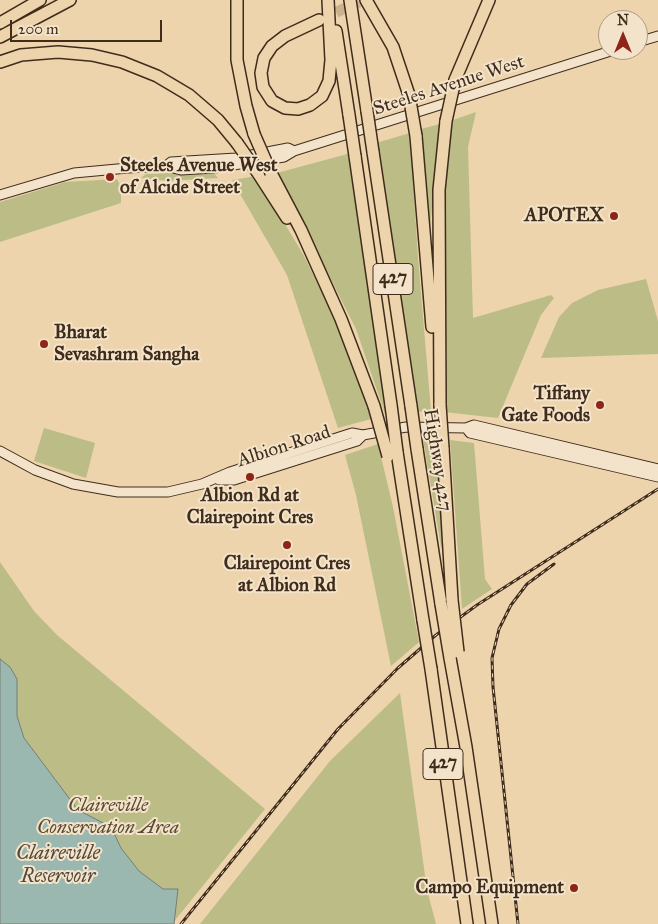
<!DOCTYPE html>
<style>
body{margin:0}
#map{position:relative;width:658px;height:924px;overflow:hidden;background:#edd4ad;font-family:"IM FELL Great Primer",serif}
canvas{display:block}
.north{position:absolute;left:598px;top:10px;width:50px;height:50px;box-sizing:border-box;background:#f3e3ca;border:1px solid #ab9a84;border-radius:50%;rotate:0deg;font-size:14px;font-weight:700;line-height:20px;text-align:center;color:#402c1b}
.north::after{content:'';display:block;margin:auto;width:18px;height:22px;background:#8f2418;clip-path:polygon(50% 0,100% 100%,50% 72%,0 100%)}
.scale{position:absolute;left:10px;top:20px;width:152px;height:22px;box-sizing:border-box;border:2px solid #402c1b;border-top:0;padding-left:6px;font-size:15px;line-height:18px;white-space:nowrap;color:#402c1b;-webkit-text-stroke:4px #f3e3ca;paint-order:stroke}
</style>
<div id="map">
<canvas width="658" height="924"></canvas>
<div class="north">N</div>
<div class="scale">200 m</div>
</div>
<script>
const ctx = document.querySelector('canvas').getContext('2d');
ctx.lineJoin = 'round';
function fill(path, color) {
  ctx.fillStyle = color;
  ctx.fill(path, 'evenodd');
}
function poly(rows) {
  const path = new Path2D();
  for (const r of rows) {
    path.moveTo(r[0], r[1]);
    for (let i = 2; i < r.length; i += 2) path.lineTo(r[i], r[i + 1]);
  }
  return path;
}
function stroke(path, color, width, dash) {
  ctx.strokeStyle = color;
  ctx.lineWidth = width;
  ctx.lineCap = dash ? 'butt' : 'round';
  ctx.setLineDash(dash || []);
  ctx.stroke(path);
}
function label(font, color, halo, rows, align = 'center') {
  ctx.font = font + ' "IM FELL Great Primer",serif';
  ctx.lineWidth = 4;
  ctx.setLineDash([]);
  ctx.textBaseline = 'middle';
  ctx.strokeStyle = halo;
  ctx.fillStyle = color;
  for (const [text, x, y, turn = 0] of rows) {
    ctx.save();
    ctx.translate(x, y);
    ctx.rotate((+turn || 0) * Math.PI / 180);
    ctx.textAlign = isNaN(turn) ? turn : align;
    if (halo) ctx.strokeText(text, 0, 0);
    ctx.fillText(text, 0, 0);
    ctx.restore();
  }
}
fill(poly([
 [476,112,468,147,473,318,551,295,554,298,541,315,498,418,444,412,443,189,450,121],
 [440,124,434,189,430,227,421,129],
 [410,133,418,258,431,411,416,412,376,143],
 [351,153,390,416,386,417,356,329,277,173],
 [212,171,218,178,167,181,141,178,146,174],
 [256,176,303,254,336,321,362,388,371,419,338,428,287,275,232,180],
 [117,179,121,187,121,203,0,242,0,202,65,182],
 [646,279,658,321,658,354,541,358,559,317,572,303,598,290],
 [44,428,95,443,86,478,34,461],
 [423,439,436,439,443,548,441,547],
 [450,440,474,443,485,579,492,589,462,609],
 [378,444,393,507,419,642,391,666,356,495,345,455],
 [0,562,34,611,57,635,265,809,172,924,0,924],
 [400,693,427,890,436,924,200,924,330,761]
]), '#bcbc87');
const water = poly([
 [0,659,10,667,17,679,17,716,24,738,78,810,111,827,121,848,139,871,163,889,178,889,174,924,0,924,0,659]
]);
fill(water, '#9ab7b0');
stroke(water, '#767f74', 1);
stroke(poly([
 [321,19,359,2]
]), '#cab290', 11, [11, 5.5]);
const secondary = poly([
 [638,42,658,36],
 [166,166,171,162,236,158,288,148,294,151],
 [0,195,74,173,128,168,166,166,181,170,214,168,284,157,294,151,614,50],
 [466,428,470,433,658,477],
 [0,451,35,470,73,484,118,492,168,492,202,484,230,472,352,433,363,435,406,427,466,428,474,425,658,469],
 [219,480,234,480,357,441,363,435]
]);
const highway = poly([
 [237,0,237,60,246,106,254,134],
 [350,0,367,111],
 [366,0,393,47,409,95],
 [319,20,285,36,272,46,264,58,261,73,263,87,272,101,285,108,298,109,310,105,322,96,329,81,331,60,328,0],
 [0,23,40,0],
 [336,31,349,115],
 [0,37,70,0],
 [0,62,21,55,58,52,92,55,122,62,157,76,189,95,218,120,237,143],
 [455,80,489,0],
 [416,136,432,327],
 [373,152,411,406],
 [355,156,391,405],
 [258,173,287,218],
 [271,173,301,230,341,319,374,406],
 [440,405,439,190,446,121],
 [443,448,452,600],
 [417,449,441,604],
 [397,452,423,620],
 [450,658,466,747,492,924],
 [431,669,467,924]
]);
stroke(secondary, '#402c1b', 11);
stroke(highway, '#402c1b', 14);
stroke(secondary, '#f3e3ca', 9);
stroke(highway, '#edd4ad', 11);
const rail = poly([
 [181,924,338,729,398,668,436,635,477,605,658,489],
 [518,924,493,687,492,658,499,629,511,605,527,584,554,564]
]);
stroke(rail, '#402c1b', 3);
stroke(rail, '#f3e3ca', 1, [4]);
const highwayBridge = poly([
 [409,95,416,136],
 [367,111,373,152],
 [349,115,355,156],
 [446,121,455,80],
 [254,134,271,173],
 [237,143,258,173],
 [391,405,397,452],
 [440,405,443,448],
 [374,406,388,456],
 [411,406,417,449],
 [452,600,458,652],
 [441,604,450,658],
 [423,620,431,669]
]);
stroke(highwayBridge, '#402c1b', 14, []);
stroke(highwayBridge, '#edd4ad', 11);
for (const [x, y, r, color] of [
 [110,177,5,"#8f2418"],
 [614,216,5,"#8f2418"],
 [44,344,5,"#8f2418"],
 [600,405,5,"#8f2418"],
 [250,477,5,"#8f2418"],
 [287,545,5,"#8f2418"],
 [574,888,5,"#8f2418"]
]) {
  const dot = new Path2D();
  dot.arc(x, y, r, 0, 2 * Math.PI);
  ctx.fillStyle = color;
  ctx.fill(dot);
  stroke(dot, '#f3e3ca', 2);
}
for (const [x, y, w] of [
 [393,279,40],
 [443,764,40]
]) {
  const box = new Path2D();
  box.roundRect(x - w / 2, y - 15.5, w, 31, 4);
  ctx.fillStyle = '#f3e3ca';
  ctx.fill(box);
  stroke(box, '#402c1b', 1);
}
label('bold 18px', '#402c1b', null, [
 ["427",393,279],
 ["427",443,764]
]);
label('19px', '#402c1b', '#f3e3ca', [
 ["Steeles Avenue West",449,86,-18],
 ["Albion Road",284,447,-18],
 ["Highway 427",437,460,81]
]);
label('bold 19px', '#402c1b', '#f3e3ca', [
 ["Steeles Avenue West",120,166,"left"],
 ["of Alcide Street",120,188,"left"],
 ["APOTEX",604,216],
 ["Bharat",54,333,"left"],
 ["Sevashram Sangha",54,355,"left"],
 ["Tiffany",590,394],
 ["Gate Foods",590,416],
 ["Albion Rd at",250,496,"center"],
 ["Clairepoint Cres",250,518,"center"],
 ["Clairepoint Cres",287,564,"center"],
 ["at Albion Rd",287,586,"center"],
 ["Campo Equipment",564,888]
], 'right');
label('italic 19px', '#594931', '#f3e3ca', [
 ["Claireville",108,806],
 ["Conservation Area",108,828]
]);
label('italic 20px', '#524839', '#f3e3ca', [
 ["Claireville",58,854],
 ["Reservoir",58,877]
]);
</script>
